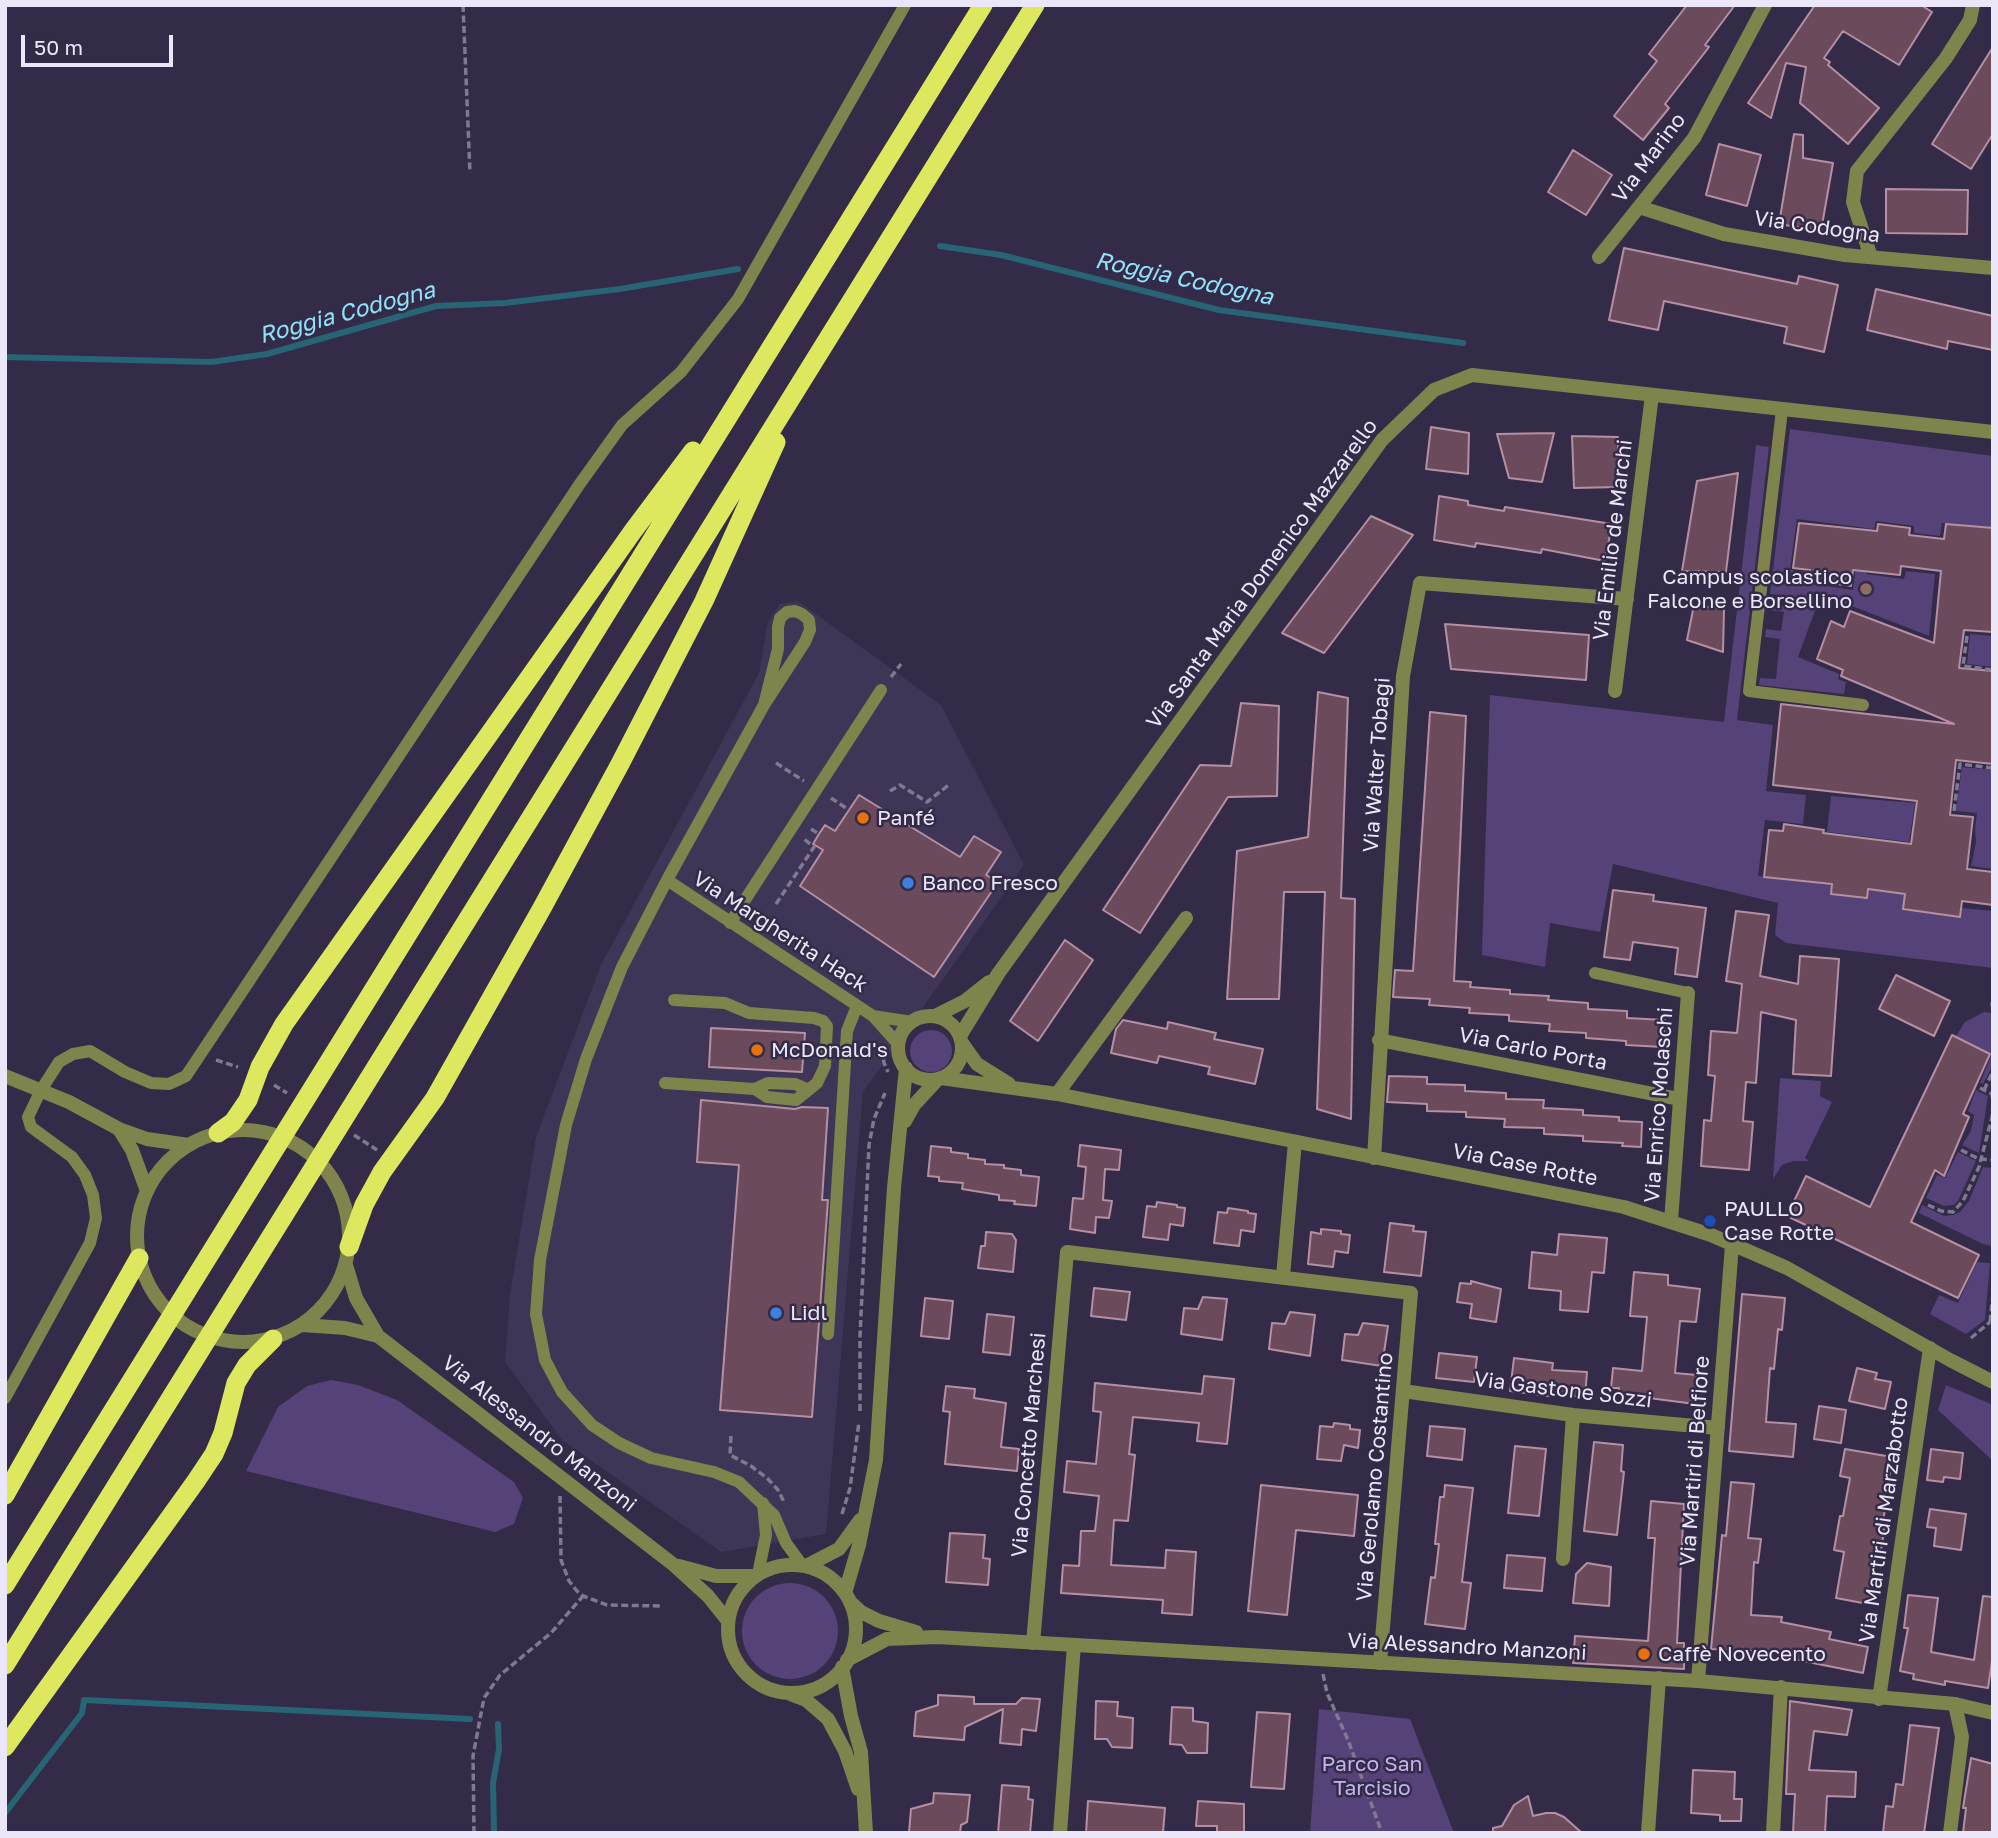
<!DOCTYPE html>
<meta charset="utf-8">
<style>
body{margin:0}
#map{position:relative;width:1998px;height:1838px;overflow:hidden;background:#332b47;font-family:"Golos Text",sans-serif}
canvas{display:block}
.frame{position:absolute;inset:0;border:7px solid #ebe7f9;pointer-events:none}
.scale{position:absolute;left:21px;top:35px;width:152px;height:32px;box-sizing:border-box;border:4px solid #ebe7f9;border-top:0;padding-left:9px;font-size:21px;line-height:24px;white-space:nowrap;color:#ebe7f9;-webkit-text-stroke:5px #332b47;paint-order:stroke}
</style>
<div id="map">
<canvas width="1998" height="1838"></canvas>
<div class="frame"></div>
<div class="scale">50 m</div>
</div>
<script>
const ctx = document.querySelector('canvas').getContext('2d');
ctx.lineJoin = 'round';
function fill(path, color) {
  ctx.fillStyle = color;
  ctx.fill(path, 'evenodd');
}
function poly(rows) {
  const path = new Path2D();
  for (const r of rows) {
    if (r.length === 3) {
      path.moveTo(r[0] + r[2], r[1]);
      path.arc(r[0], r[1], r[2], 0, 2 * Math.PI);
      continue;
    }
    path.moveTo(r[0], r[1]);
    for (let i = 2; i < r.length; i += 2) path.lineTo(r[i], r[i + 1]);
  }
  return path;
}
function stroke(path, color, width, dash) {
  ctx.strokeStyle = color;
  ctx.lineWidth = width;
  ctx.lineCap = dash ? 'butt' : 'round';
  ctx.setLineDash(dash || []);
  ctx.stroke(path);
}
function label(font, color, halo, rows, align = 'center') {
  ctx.font = font + ' "Golos Text",sans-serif';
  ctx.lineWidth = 5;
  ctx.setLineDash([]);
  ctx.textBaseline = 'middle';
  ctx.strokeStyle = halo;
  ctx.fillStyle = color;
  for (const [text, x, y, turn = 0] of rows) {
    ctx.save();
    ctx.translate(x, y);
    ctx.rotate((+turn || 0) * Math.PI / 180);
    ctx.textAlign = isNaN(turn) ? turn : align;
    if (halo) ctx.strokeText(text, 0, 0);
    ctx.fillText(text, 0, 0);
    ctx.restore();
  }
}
fill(poly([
 [798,601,941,705,1024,865,863,1092,826,1534,721,1552,562,1440,505,1362,510,1294,536,1137,601,965,759,673,768,622,780,604]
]), '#3f3556');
fill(poly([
 [1790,429,1993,456,1993,529,1942,523,1940,536,1914,533,1914,526,1876,521,1874,529,1797,519,1790,570,1807,572,1806,583,1853,590,1856,565,1867,566,1866,574,1904,579,1906,571,1935,574,1929,636,1821,594,1798,657,1839,674,1838,679,1846,682,1844,694,1759,685,1760,678,1776,679,1780,639,1765,637,1766,629,1781,631,1784,612,1768,610,1769,604,1784,606,1785,596,1770,594],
 [1756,445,1769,447,1737,720,1773,725,1766,791,1806,795,1803,824,1765,820,1758,876,1832,884,1831,894,1867,898,1868,889,1905,894,1904,910,1960,916,1961,908,1993,911,1993,968,1786,943,1775,935,1778,903,1613,864,1600,932,1550,923,1545,967,1482,955,1490,695,1724,722],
 [1970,634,1993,636,1993,667,1967,664],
 [1962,767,1993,770,1993,869,1971,866,1976,842,1975,829,1977,813,1956,811],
 [1831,796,1915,803,1909,842,1827,832],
 [1984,1012,1992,1013,1993,1065,1983,1084,1980,1083,1992,1054,1956,1036,1965,1022],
 [931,1051,21],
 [1780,1078,1821,1081,1820,1096,1832,1102,1805,1158,1809,1161,1793,1161,1782,1165,1773,1179],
 [1976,1090,1988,1096,1979,1153,1962,1145,1971,1131,1974,1115,1968,1111],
 [1958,1152,1976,1161,1958,1201,1954,1205,1944,1206,1926,1198,1937,1175,1945,1178],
 [1983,1167,1993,1168,1992,1246,1983,1244,1919,1213,1922,1205,1944,1216,1953,1215,1960,1212,1969,1201],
 [1977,1262,1990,1263,1985,1320,1966,1334,1930,1314,1939,1295,1958,1303],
 [331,1380,358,1385,397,1400,514,1482,523,1498,514,1524,495,1532,246,1471,278,1407,307,1386],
 [1946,1385,1993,1405,1993,1461,1938,1410],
 [790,1631,48],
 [1319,1709,1410,1719,1454,1833,1310,1833]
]), '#544279');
stroke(poly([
 [940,246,1001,255,1219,310,1463,343],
 [5,357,211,362,267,354,436,306,505,303,620,289,738,269],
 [5,1813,82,1713,84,1700,470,1719],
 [494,1833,493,1783,499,1749,498,1724]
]), '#276575', 6);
const building = poly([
 [1687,5,1735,5,1705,45,1709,47,1665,104,1669,108,1643,140,1614,116,1657,61,1649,54,1687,5],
 [1815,5,1921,5,1932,12,1899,65,1843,31,1824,58,1830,62,1828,65,1879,108,1848,144,1800,103,1806,67,1786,63,1771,118,1748,103,1815,5],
 [1993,47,1993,134,1971,169,1932,144,1993,47],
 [1794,134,1803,135,1803,158,1833,163,1821,231,1779,224,1794,134],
 [1719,144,1761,155,1747,206,1706,195,1719,144],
 [1573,150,1612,175,1586,215,1548,192,1573,150],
 [1886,189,1968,190,1967,234,1886,233,1886,189],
 [1624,248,1797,284,1799,276,1838,285,1824,352,1784,343,1787,327,1664,301,1658,330,1609,320,1624,248],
 [1876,289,1993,316,1993,350,1948,341,1947,349,1867,330,1876,289],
 [1431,427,1469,433,1468,474,1426,469,1431,427],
 [1554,433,1542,482,1509,478,1497,434,1554,433],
 [1572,436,1618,437,1618,487,1574,488,1572,436],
 [1738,473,1726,572,1682,571,1697,481,1738,473],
 [1439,496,1468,501,1468,505,1504,511,1505,507,1612,524,1605,561,1542,549,1541,553,1476,543,1475,547,1434,540,1439,496],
 [1371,516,1413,535,1324,653,1282,633,1371,516],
 [1799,523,1877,531,1878,524,1910,528,1909,535,1944,539,1946,524,1993,528,1993,632,1964,630,1959,668,1993,671,1993,764,1956,760,1950,815,1973,817,1967,869,1993,872,1993,905,1962,901,1960,917,1903,909,1905,894,1868,889,1867,898,1831,894,1832,884,1764,877,1769,830,1783,831,1784,824,1824,830,1823,833,1911,844,1917,801,1773,785,1781,704,1954,724,1841,676,1843,670,1817,659,1831,621,1844,627,1850,611,1934,643,1941,571,1901,566,1900,575,1853,570,1851,586,1809,580,1810,570,1793,568,1799,523],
 [1694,605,1724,609,1723,652,1687,640,1694,605],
 [1445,624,1589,635,1586,680,1451,669,1445,624],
 [1318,692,1348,698,1341,898,1355,899,1351,1119,1317,1109,1325,892,1284,892,1279,999,1227,999,1237,851,1308,837,1318,692],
 [1241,703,1279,706,1277,796,1228,797,1140,933,1103,910,1200,765,1231,766,1241,703],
 [1430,712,1466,716,1454,981,1471,982,1470,987,1510,990,1510,994,1549,996,1548,1000,1588,1003,1588,1009,1627,1011,1627,1018,1665,1020,1663,1047,1626,1045,1626,1041,1586,1038,1586,1033,1549,1031,1550,1024,1509,1021,1509,1015,1469,1013,1470,1008,1429,1005,1430,999,1393,997,1395,970,1413,971,1430,712],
 [859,795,960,857,974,836,1001,852,986,875,998,882,934,977,800,886,823,850,813,844,819,834,825,825,835,831,859,795],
 [1613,890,1654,895,1653,901,1706,908,1697,977,1675,974,1678,948,1633,942,1630,960,1604,957,1613,890],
 [1736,911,1769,915,1760,976,1798,984,1800,956,1839,959,1831,1076,1793,1074,1796,1020,1761,1012,1756,1083,1746,1082,1743,1121,1753,1122,1749,1170,1701,1166,1704,1120,1711,1121,1715,1076,1708,1075,1711,1031,1737,1033,1742,984,1726,981,1736,911],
 [1065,940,1093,960,1038,1041,1010,1021,1065,940],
 [1896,975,1950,1001,1934,1036,1879,1009,1896,975],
 [1123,1020,1167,1029,1168,1022,1216,1033,1214,1039,1263,1049,1255,1084,1208,1074,1210,1067,1159,1056,1157,1063,1111,1053,1116,1029,1123,1020],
 [711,1028,805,1033,802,1072,709,1067,711,1028],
 [1952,1035,1990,1054,1963,1114,1969,1117,1944,1176,1935,1170,1911,1222,1979,1255,1958,1298,1787,1216,1806,1176,1870,1207,1952,1035],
 [1389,1076,1427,1077,1427,1084,1465,1085,1465,1091,1506,1093,1506,1099,1544,1100,1543,1108,1583,1110,1583,1115,1619,1117,1619,1121,1642,1122,1641,1147,1622,1146,1623,1143,1583,1141,1583,1136,1544,1134,1544,1128,1504,1127,1505,1119,1466,1117,1466,1112,1427,1111,1427,1104,1387,1102,1389,1076],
 [701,1100,795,1109,802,1107,828,1108,822,1200,828,1200,812,1417,720,1410,739,1165,697,1162,701,1100],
 [1080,1145,1121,1150,1119,1170,1105,1169,1103,1200,1112,1201,1109,1218,1096,1217,1095,1233,1070,1229,1073,1198,1083,1199,1086,1167,1078,1166,1080,1145],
 [931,1146,951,1148,951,1152,968,1154,968,1158,985,1160,985,1164,1004,1165,1004,1168,1021,1170,1021,1175,1039,1177,1036,1206,1014,1204,1015,1201,999,1200,999,1195,962,1189,963,1183,939,1181,939,1177,928,1176,931,1146],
 [1157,1202,1177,1205,1177,1207,1185,1208,1183,1226,1170,1224,1168,1240,1143,1237,1147,1206,1156,1207,1157,1202],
 [1228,1208,1248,1211,1248,1213,1256,1214,1254,1232,1241,1230,1239,1246,1214,1243,1218,1212,1227,1213,1228,1208],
 [1390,1223,1414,1226,1413,1231,1426,1232,1421,1276,1384,1272,1390,1223],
 [1321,1229,1341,1231,1341,1234,1350,1235,1348,1253,1335,1251,1333,1267,1308,1264,1311,1232,1321,1234,1321,1229],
 [986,1232,1012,1234,1016,1240,1013,1272,978,1268,981,1246,985,1246,986,1232],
 [1559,1234,1607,1238,1604,1273,1592,1272,1588,1312,1560,1310,1561,1291,1529,1288,1532,1252,1557,1255,1559,1234],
 [1634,1272,1668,1275,1668,1285,1700,1289,1696,1322,1680,1321,1675,1373,1697,1375,1695,1404,1618,1394,1619,1388,1611,1388,1613,1368,1642,1371,1647,1317,1630,1316,1634,1272],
 [1471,1281,1501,1289,1496,1322,1470,1318,1472,1304,1457,1302,1460,1283,1471,1284,1471,1281],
 [1094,1288,1130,1292,1126,1320,1091,1316,1094,1288],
 [1742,1294,1785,1298,1782,1330,1778,1329,1774,1369,1770,1368,1766,1422,1796,1424,1793,1457,1729,1451,1742,1294],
 [1203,1297,1227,1299,1222,1340,1181,1334,1184,1308,1198,1309,1203,1297],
 [925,1298,953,1301,949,1339,921,1336,925,1298],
 [1290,1312,1315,1315,1310,1356,1269,1349,1272,1323,1285,1324,1290,1312],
 [987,1314,1014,1317,1010,1355,983,1352,987,1314],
 [1363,1323,1388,1326,1382,1366,1342,1360,1345,1334,1358,1335,1363,1323],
 [1439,1353,1477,1357,1474,1382,1436,1378,1439,1353],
 [1514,1358,1553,1363,1552,1370,1587,1372,1585,1397,1549,1394,1549,1396,1510,1391,1514,1358],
 [1857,1368,1877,1373,1875,1379,1891,1382,1885,1409,1849,1401,1857,1368],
 [1204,1376,1234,1379,1227,1444,1197,1441,1199,1423,1133,1417,1129,1454,1135,1455,1128,1521,1114,1520,1111,1565,1165,1568,1166,1550,1196,1552,1192,1615,1162,1613,1163,1600,1061,1593,1063,1565,1079,1566,1081,1531,1095,1531,1099,1496,1064,1492,1067,1461,1096,1464,1101,1412,1093,1411,1095,1383,1202,1394,1204,1376],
 [946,1386,975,1389,974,1398,1006,1403,1001,1447,1019,1449,1017,1471,945,1464,950,1412,943,1411,946,1386],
 [1819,1406,1846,1410,1841,1443,1814,1439,1819,1406],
 [1334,1423,1350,1425,1350,1429,1360,1430,1358,1448,1344,1445,1341,1461,1317,1459,1320,1426,1333,1427,1334,1423],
 [1430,1426,1465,1429,1462,1460,1427,1456,1430,1426],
 [1594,1442,1623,1445,1621,1471,1624,1472,1617,1535,1584,1531,1594,1442],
 [1515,1446,1546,1449,1539,1516,1508,1513,1515,1446],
 [1845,1449,1892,1457,1883,1523,1885,1523,1880,1558,1876,1557,1868,1604,1836,1598,1844,1552,1834,1550,1840,1516,1843,1516,1850,1478,1840,1476,1845,1449],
 [1931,1449,1963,1453,1960,1479,1944,1477,1943,1482,1927,1480,1931,1449],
 [1731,1482,1754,1484,1748,1538,1761,1539,1758,1563,1754,1562,1751,1615,1782,1617,1781,1622,1831,1632,1829,1639,1868,1647,1863,1673,1788,1658,1789,1653,1711,1649,1722,1535,1726,1536,1731,1482],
 [1261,1485,1358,1495,1354,1536,1296,1530,1287,1615,1248,1611,1261,1485],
 [1445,1485,1473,1488,1462,1582,1471,1583,1465,1629,1425,1624,1431,1577,1435,1578,1439,1544,1435,1544,1440,1497,1444,1497,1445,1485],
 [1651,1501,1684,1504,1677,1643,1684,1643,1684,1669,1573,1663,1575,1636,1648,1641,1655,1538,1648,1538,1651,1501],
 [1930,1509,1966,1514,1961,1550,1934,1546,1936,1528,1927,1527,1930,1509],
 [950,1533,985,1535,983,1558,990,1559,988,1585,946,1582,950,1533],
 [1507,1555,1545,1558,1542,1591,1504,1588,1507,1555],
 [1587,1563,1611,1567,1609,1606,1573,1603,1576,1574,1587,1563],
 [1908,1595,1938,1598,1931,1652,1974,1660,1983,1596,1993,1597,1993,1655,1988,1688,1945,1681,1945,1685,1913,1679,1914,1674,1900,1671,1908,1628,1904,1628,1908,1595],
 [938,1695,974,1697,974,1704,1016,1704,1022,1698,1040,1699,1036,1731,1022,1729,1021,1745,1000,1743,1003,1709,965,1727,964,1740,914,1736,916,1712,938,1705,938,1695],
 [1096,1701,1118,1702,1117,1716,1133,1718,1132,1748,1112,1747,1107,1739,1095,1739,1096,1701],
 [1790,1701,1852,1710,1847,1735,1814,1731,1809,1770,1856,1772,1855,1797,1827,1796,1825,1833,1793,1833,1795,1794,1786,1794,1790,1701],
 [1172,1707,1193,1708,1193,1721,1208,1723,1207,1753,1187,1753,1182,1745,1170,1744,1172,1707],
 [1257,1712,1290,1714,1284,1789,1251,1787,1257,1712],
 [1910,1725,1939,1728,1924,1833,1883,1833,1886,1806,1893,1807,1896,1784,1903,1785,1910,1725],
 [1971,1758,1993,1764,1992,1833,1963,1833,1966,1808,1963,1808,1971,1758],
 [1693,1770,1735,1772,1734,1799,1742,1799,1741,1821,1720,1821,1720,1815,1691,1813,1693,1770],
 [1002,1785,1029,1787,1028,1799,1033,1800,1030,1833,998,1833,1002,1785],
 [934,1793,970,1795,967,1822,961,1825,960,1833,909,1833,911,1809,933,1803,934,1793],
 [1528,1796,1533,1816,1546,1813,1555,1813,1564,1817,1582,1833,1493,1833,1493,1828,1502,1826,1514,1805,1528,1796],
 [1088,1801,1165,1808,1163,1833,1086,1833,1088,1801],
 [1198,1801,1244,1804,1244,1833,1217,1833,1217,1826,1196,1826,1198,1801]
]);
fill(building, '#6b4b5b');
stroke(building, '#b590a2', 2);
stroke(poly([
 [463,5,470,173],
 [1967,636,1963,666,1993,670],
 [891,677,901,664],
 [776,763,804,781],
 [890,791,900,785,927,802,950,784],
 [831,798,849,810],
 [1954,811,1960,764,1993,768],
 [811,829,819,834],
 [776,904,814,847,804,839],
 [1992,1002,1993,1012],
 [882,1049,884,1063,888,1072],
 [216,1060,238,1067],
 [274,1085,287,1093],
 [1980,1088,1992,1094,1993,1102],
 [1984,1090,1993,1071],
 [354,1135,377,1150],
 [1961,1150,1979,1159,1993,1160],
 [1928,1205,1941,1211,1953,1212,1963,1201,1979,1167,1992,1117,1993,1104],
 [1993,1294,1990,1322,1993,1322],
 [1971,1338,1990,1322],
 [860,1411,860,1336,869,1145,874,1119,885,1093],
 [731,1436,730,1455,751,1466,768,1479,778,1490,784,1502],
 [560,1496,561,1560,569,1581,577,1591,583,1596,607,1605,661,1606],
 [842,1514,850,1488,859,1422],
 [1323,1674,1327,1693,1348,1740,1382,1833],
 [474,1833,473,1756,484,1698,500,1675,551,1633,583,1596]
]), '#7f7991', 3.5, [7, 3.5]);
stroke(poly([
 [1782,410,1749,691,1863,705],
 [764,705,778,649,778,627,780,618,787,612,795,611,802,614,809,620,810,630,805,642,764,705,667,880,622,967,586,1059,566,1125,540,1260,536,1314,545,1360,562,1392,592,1425,619,1443,651,1458,714,1472,739,1482,774,1515,786,1543,802,1565],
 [667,880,873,1016,899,1045],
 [730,923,881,690],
 [1595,973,1688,993],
 [674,1000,725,1003,749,1013,814,1018,823,1021,827,1026,825,1066,817,1083,796,1100,767,1097,755,1089],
 [873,1016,912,1022],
 [665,1083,755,1089,768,1083,795,1084,809,1090],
 [828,1334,847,1031,857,1006],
 [5,1398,90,1243,96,1218,93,1195,85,1175,72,1157,31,1127,28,1117,41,1090,59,1062,73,1054,90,1051,125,1072,151,1083,169,1084,186,1076,579,485,622,425,681,372,738,299,905,5],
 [758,1574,766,1535,763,1503]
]), '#7f844c', 12);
stroke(poly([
 [1639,207,1724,234,1845,255,1993,268],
 [1599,257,1694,138,1765,5],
 [1871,257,1853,202,1857,171,1946,58,1970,20,1973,5],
 [1615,691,1652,395],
 [1379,1040,1679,1099],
 [962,1043,977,1064,1009,1084],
 [941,1078,1057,1094,1624,1207,1711,1235,1787,1268,1950,1360,1993,1382],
 [1057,1094,1186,918],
 [1374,1158,1403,676,1420,583,1627,599],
 [1671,1221,1688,993],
 [1283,1276,1295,1142],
 [1403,1391,1573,1415,1718,1428],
 [1563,1559,1573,1415],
 [1033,1643,1067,1252,1411,1293,1380,1663],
 [1698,1681,1732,1245],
 [1879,1699,1930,1348],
 [1060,1833,1074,1645],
 [1648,1833,1659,1678],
 [1773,1833,1781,1687],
 [1950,1833,1962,1737,1955,1704]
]), '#7f844c', 14);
stroke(poly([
 [935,1016,965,1001,989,982],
 [930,1048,32],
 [960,1036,998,974,1382,440,1434,390,1472,375,1993,432],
 [5,1076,69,1102,119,1129,147,1139,189,1145],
 [905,1121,914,1105,938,1079],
 [119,1129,132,1150,147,1191],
 [243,1236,106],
 [346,1265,356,1298,378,1336,674,1565,708,1596,728,1621],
 [302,1325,345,1328,378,1336],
 [792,1629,64],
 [679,1566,716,1576,755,1576],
 [806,1566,839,1549,860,1520],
 [845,1593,859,1545,876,1460,894,1188,906,1068],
 [850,1602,861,1612,879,1621,916,1632],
 [847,1660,887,1639,937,1637,1698,1681,1955,1704,1993,1713],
 [842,1667,851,1716,861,1752,866,1833],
 [790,1694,806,1700,828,1719,845,1751,858,1789]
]), '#7f844c', 14);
stroke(poly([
 [218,1133,233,1122,248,1100,260,1067,284,1024,633,531,693,451],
 [349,1247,364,1205,382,1172,435,1098,542,908,620,764,704,601,776,442],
 [5,1495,139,1258],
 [5,1585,983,5],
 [5,1665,1035,5],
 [5,1747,196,1481,214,1454,223,1433,236,1383,247,1365,273,1339]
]), '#dee85e', 19);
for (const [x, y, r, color] of [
 [1866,589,7,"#8d6e63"],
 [863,818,7,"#e8710a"],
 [908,883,7,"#3f7fe0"],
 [757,1050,7,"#e8710a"],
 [1710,1221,7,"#1a4fb4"],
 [776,1313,7,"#3f7fe0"],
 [1644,1654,7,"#e8710a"]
]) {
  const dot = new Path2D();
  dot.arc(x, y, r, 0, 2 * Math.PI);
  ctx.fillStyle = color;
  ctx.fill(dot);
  stroke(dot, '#332b47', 2.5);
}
label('21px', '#ebe7f9', '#332b47', [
 ["Via Marino",1649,158,-53],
 ["Via Codogna",1817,227,8],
 ["Via Emilio de Marchi",1613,540,-83],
 ["Via Santa Maria Domenico Mazzarello",1262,574,-54],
 ["Via Walter Tobagi",1377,765,-86],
 ["Via Margherita Hack",780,932,33],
 ["Via Carlo Porta",1533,1049,11],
 ["Via Enrico Molaschi",1659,1105,-86],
 ["Via Case Rotte",1525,1165,11],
 ["Via Gastone Sozzi",1563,1390,7],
 ["Via Alessandro Manzoni",539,1434,38],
 ["Via Concetto Marchesi",1029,1445,-85],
 ["Via Martiri di Belfiore",1695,1461,-86],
 ["Via Gerolamo Costantino",1375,1477,-85],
 ["Via Martiri di Marzabotto",1884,1520,-82],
 ["Via Alessandro Manzoni",1467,1647,3]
]);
label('21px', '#ebe7f9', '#332b47', [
 ["Campus scolastico",1852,577,"right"],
 ["Falcone e Borsellino",1852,601,"right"],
 ["Panfé",877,818],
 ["Banco Fresco",922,883],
 ["McDonald's",771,1050],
 ["PAULLO",1724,1209],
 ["Case Rotte",1724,1233],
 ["Lidl",790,1313],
 ["Caffè Novecento",1658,1654]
], 'left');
label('21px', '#c4b3f0', '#332b47', [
 ["Parco San",1372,1764],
 ["Tarcisio",1372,1788]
]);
label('italic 23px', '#90e1f9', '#332b47', [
 ["Roggia Codogna",1184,279,12],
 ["Roggia Codogna",347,313,-15]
]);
</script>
